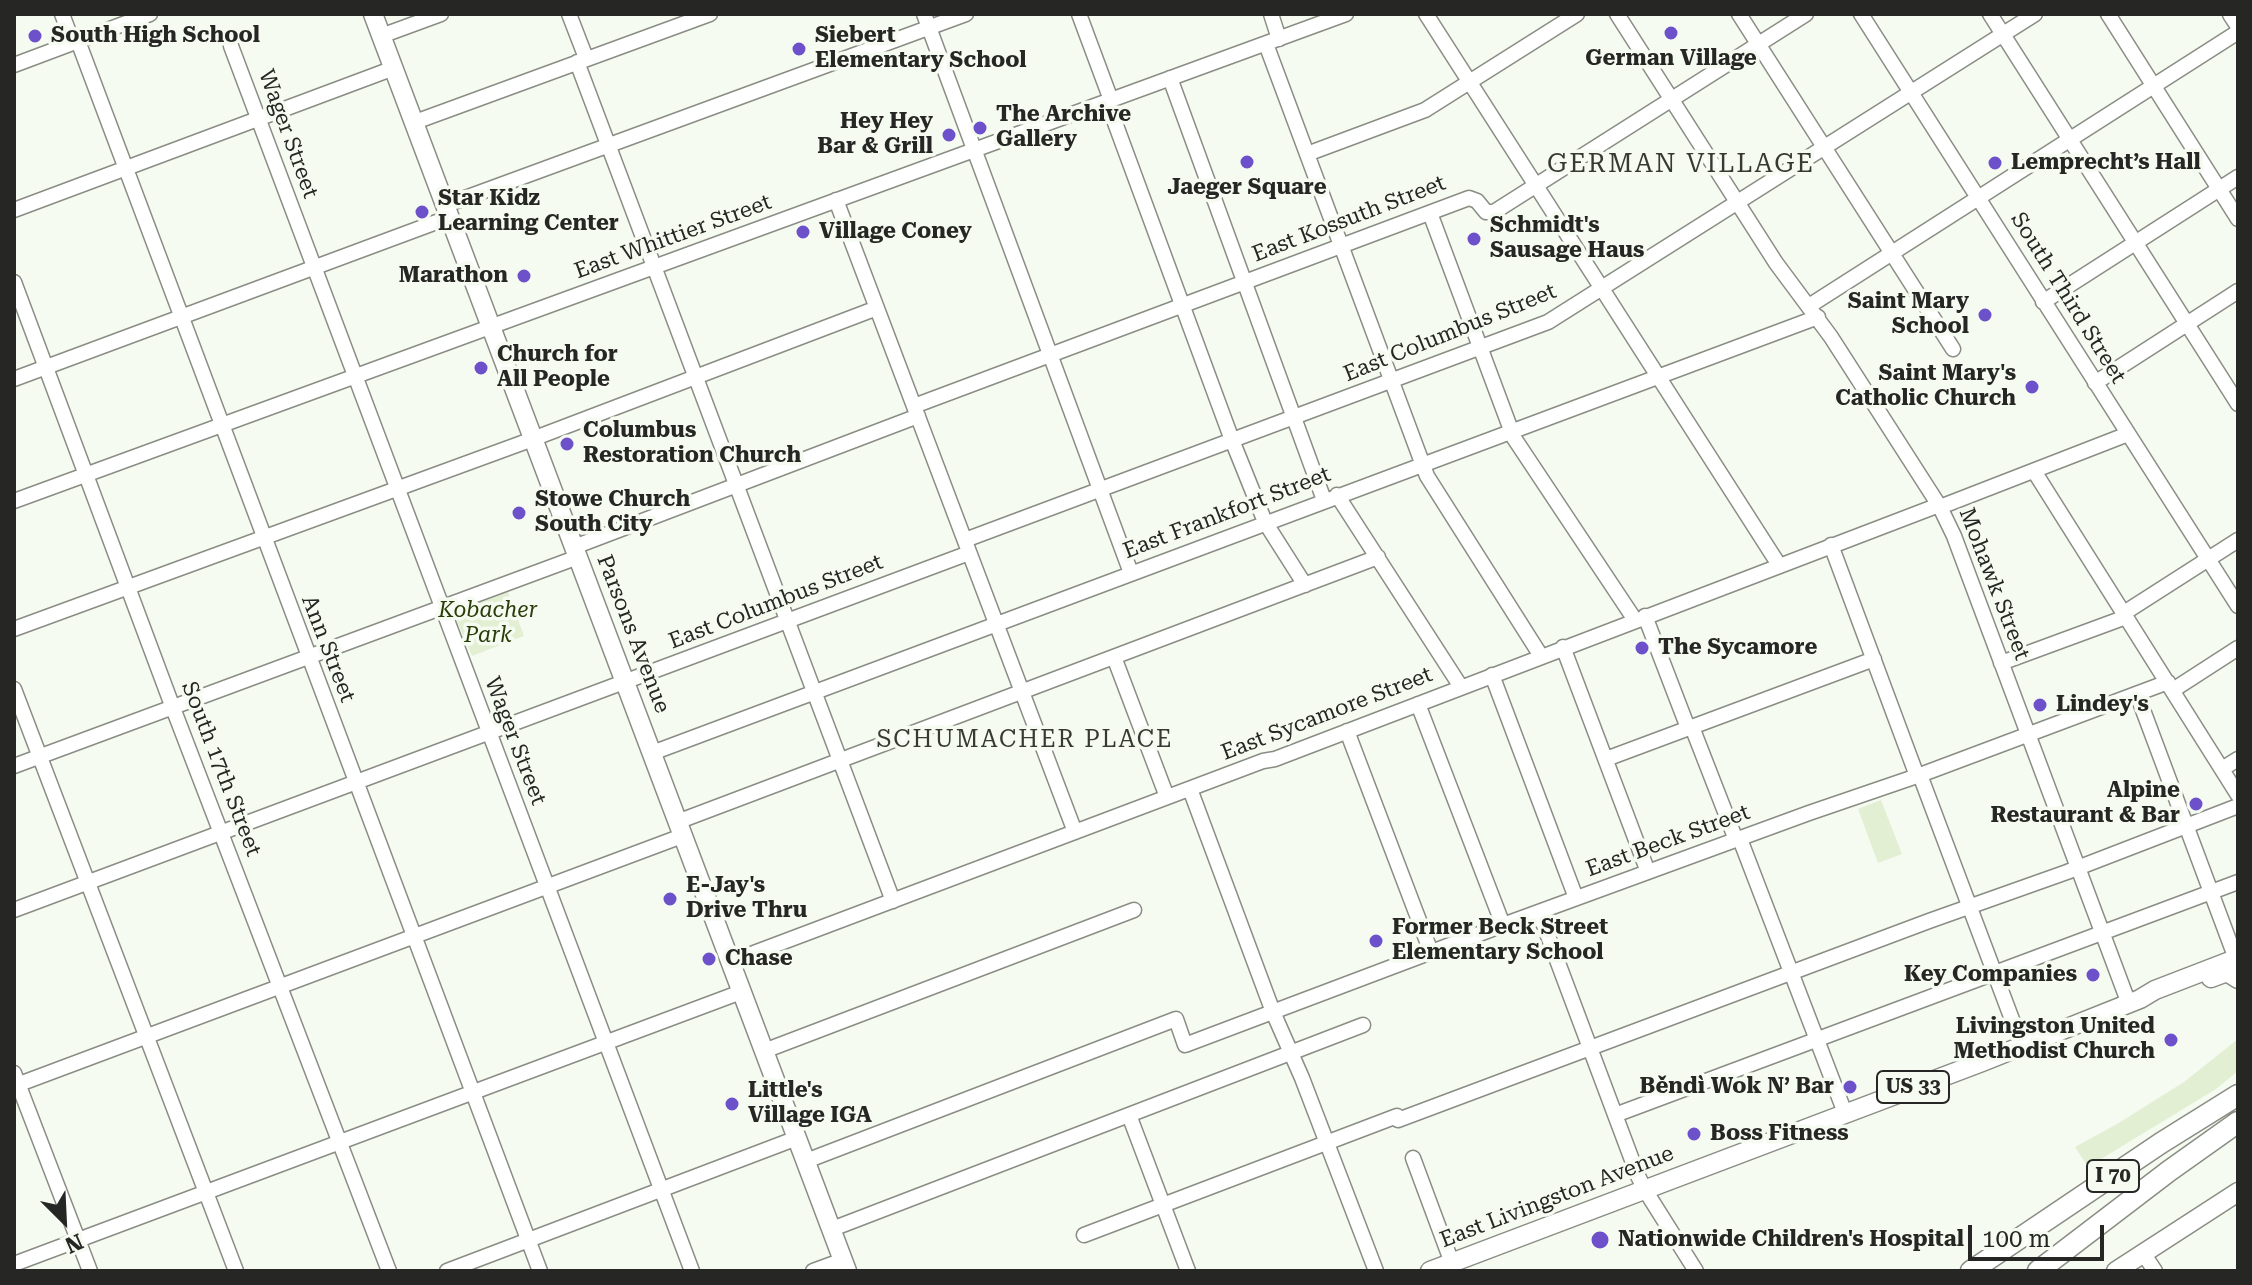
<!DOCTYPE html>
<meta charset="utf-8">
<style>
body{margin:0}
#map{position:relative;width:2252px;height:1285px;overflow:hidden;background:#f6fbf1;font-family:"Roboto Serif",serif}
canvas{display:block}
.frame{position:absolute;inset:0;border:16px solid #262724;pointer-events:none}
.north{position:absolute;left:24px;top:1181px;width:80px;height:80px;-webkit-text-stroke:6px #f6fbf1;paint-order:stroke;rotate:156deg;font-size:22px;font-weight:700;line-height:32px;text-align:center;color:#262724}
.north::after{content:'';display:block;margin:auto;width:28px;height:36px;background:#262724;clip-path:polygon(50% 0,100% 100%,50% 72%,0 100%)}
.scale{position:absolute;left:1968px;top:1225px;width:136px;height:36px;box-sizing:border-box;border:4px solid #262724;border-top:0;padding-left:10px;font-size:24px;line-height:28px;white-space:nowrap;color:#262724;-webkit-text-stroke:6px #f6fbf1;paint-order:stroke}
</style>
<div id="map">
<canvas width="2252" height="1285"></canvas>
<div class="frame"></div>
<div class="north">N</div>
<div class="scale">100 m</div>
</div>
<script>
const ctx = document.querySelector('canvas').getContext('2d');
ctx.lineJoin = 'round';
function fill(path, color) {
  ctx.fillStyle = color;
  ctx.fill(path, 'evenodd');
}
function toPath(rows) {
  const path = new Path2D();
  for (const r of rows) {
    path.moveTo(r[0], r[1]);
    for (let i = 2; i < r.length; i += 2) path.lineTo(r[i], r[i + 1]);
  }
  return path;
}
function strokePath(path, color, width, dash) {
  ctx.strokeStyle = color;
  ctx.lineWidth = width;
  ctx.lineCap = dash ? 'butt' : 'round';
  ctx.setLineDash(dash || []);
  ctx.stroke(path);
}
function label(font, color, halo, rows, align = 'center') {
  ctx.font = font + ' "Roboto Serif",serif';
  ctx.lineWidth = 7;
  ctx.setLineDash([]);
  ctx.textBaseline = 'middle';
  ctx.strokeStyle = halo;
  ctx.fillStyle = color;
  for (const [text, x, y, turn = 0] of rows) {
    ctx.save();
    ctx.translate(x, y);
    ctx.rotate((+turn || 0) * Math.PI / 180);
    ctx.textAlign = isNaN(turn) ? turn : align;
    if (halo) ctx.strokeText(text, 0, 0);
    ctx.fillText(text, 0, 0);
    ctx.restore();
  }
}
const green = toPath([
 [508,592,524,636,472,656,453,612],
 [1881,800,1902,854,1878,863,1858,809],
 [2238,1039,2238,1071,2216,1089,2088,1167,2075,1147,2117,1124,2184,1082]
]);
const minor = toPath([
 [62,14,73,43],
 [569,14,586,58],
 [924,14,1131,573],
 [1079,14,1111,100],
 [1271,14,1279,39],
 [1426,14,1779,565],
 [1617,14,1776,263,1831,337,1940,507,1954,536,2129,1004],
 [1739,14,1953,349],
 [1861,14,2238,606],
 [1990,14,2238,404],
 [2108,14,2238,219],
 [381,36,441,14],
 [78,41,540,1271],
 [1266,44,1427,476,1541,656],
 [231,46,692,1271],
 [577,62,893,901],
 [14,65,150,14],
 [1170,78,1324,500],
 [1107,101,1232,440,1265,522,1305,585],
 [415,122,710,14],
 [1307,154,1425,110,1577,14],
 [836,200,1075,832],
 [446,205,966,14],
 [14,210,394,68],
 [1430,213,1514,438,1635,620],
 [14,282,173,708,389,1271],
 [2043,302,2238,177],
 [1809,306,2238,32],
 [14,379,450,217],
 [2095,383,2238,291],
 [914,406,1469,198,1477,201,1486,212,1494,212,1806,14],
 [2034,471,2238,795],
 [1337,495,1461,687],
 [14,501,1346,14],
 [1940,507,2128,434],
 [965,540,1548,322,2035,14],
 [1831,545,1917,776],
 [574,547,918,416],
 [2124,613,2238,540],
 [1645,616,1688,728],
 [14,629,522,443,877,308],
 [1563,647,1648,872],
 [1114,657,1167,797],
 [2001,663,2126,617],
 [1492,675,1576,898],
 [14,689,236,1271],
 [2173,690,2238,648],
 [2137,694,2236,959],
 [1418,704,1503,925],
 [1692,727,1736,840],
 [1347,731,1431,952],
 [652,753,1818,317],
 [1606,759,1874,659],
 [14,766,578,557],
 [2222,769,2238,759],
 [1920,775,2022,1046],
 [1190,789,1273,1012,1302,1078,1376,1271],
 [677,822,1378,557],
 [1740,839,1845,1113],
 [14,910,969,553],
 [1539,912,1638,1176,1645,1190,1696,1271],
 [730,962,1263,761,1275,759,1939,505],
 [764,1051,1134,910],
 [14,1073,90,1271],
 [14,1086,682,836],
 [1129,1115,1188,1271],
 [1615,1115,2238,882],
 [1398,1120,1929,921,2067,872,2238,806],
 [1413,1158,1452,1263],
 [806,1161,1176,1019,1185,1045,1503,925,1809,813,1920,775,2168,682],
 [832,1229,1363,1025],
 [1084,1235,1397,1116],
 [2143,1253,2155,1271],
 [14,1264,741,992],
 [447,1271,797,1138],
 [813,1271,843,1260]
]);
const major = toPath([
 [373,14,847,1271],
 [2232,14,2238,23],
 [2211,978,2227,972,2238,979],
 [1430,1271,1982,1062,2140,999,2155,990,2238,958],
 [2116,1271,2238,1192]
]);
const highway = toPath([
 [1971,1271,2161,1143,2238,1095],
 [2038,1271,2169,1171,2238,1122]
]);
const markers = [
 [1671,33,8,"#6c51ca"],
 [35,36,8,"#6c51ca"],
 [799,49,8,"#6c51ca"],
 [980,128,8,"#6c51ca"],
 [949,135,8,"#6c51ca"],
 [1247,162,8,"#6c51ca"],
 [1995,163,8,"#6c51ca"],
 [422,212,8,"#6c51ca"],
 [803,232,8,"#6c51ca"],
 [1474,239,8,"#6c51ca"],
 [524,276,8,"#6c51ca"],
 [1985,315,8,"#6c51ca"],
 [481,368,8,"#6c51ca"],
 [2032,387,8,"#6c51ca"],
 [567,444,8,"#6c51ca"],
 [519,513,8,"#6c51ca"],
 [1642,648,8,"#6c51ca"],
 [2040,705,8,"#6c51ca"],
 [2196,804,8,"#6c51ca"],
 [670,899,8,"#6c51ca"],
 [1376,941,8,"#6c51ca"],
 [709,959,8,"#6c51ca"],
 [2093,975,8,"#6c51ca"],
 [2171,1040,8,"#6c51ca"],
 [1850,1087,8,"#6c51ca"],
 [732,1104,8,"#6c51ca"],
 [1694,1134,8,"#6c51ca"],
 [1600,1240,10,"#6c51ca"]
];
const shields = [
 [1913,1087,72],
 [2113,1176,52]
];
const shieldNames = [
 ["US 33",1913,1087],
 ["I 70",2113,1176]
];
const poiNames = [
 ["South High School",51,36],
 ["Siebert",815,36],
 ["Elementary School",815,61],
 ["German Village",1671,59,"center"],
 ["The Archive",996,115],
 ["Gallery",996,140],
 ["Hey Hey",933,122,"right"],
 ["Bar & Grill",933,147,"right"],
 ["Lemprecht’s Hall",2011,163],
 ["Jaeger Square",1247,188,"center"],
 ["Star Kidz",438,199],
 ["Learning Center",438,224],
 ["Schmidt's",1490,226],
 ["Sausage Haus",1490,251],
 ["Village Coney",819,232],
 ["Marathon",508,276,"right"],
 ["Saint Mary",1969,302,"right"],
 ["School",1969,327,"right"],
 ["Church for",497,355],
 ["All People",497,380],
 ["Saint Mary's",2016,374,"right"],
 ["Catholic Church",2016,399,"right"],
 ["Columbus",583,431],
 ["Restoration Church",583,456],
 ["Stowe Church",535,500],
 ["South City",535,525],
 ["The Sycamore",1658,648],
 ["Lindey's",2056,705],
 ["Alpine",2180,791,"right"],
 ["Restaurant & Bar",2180,816,"right"],
 ["E-Jay's",686,886],
 ["Drive Thru",686,911],
 ["Former Beck Street",1392,928],
 ["Elementary School",1392,953],
 ["Chase",725,959],
 ["Key Companies",2077,975,"right"],
 ["Livingston United",2155,1027,"right"],
 ["Methodist Church",2155,1052,"right"],
 ["Běndì Wok N’ Bar",1834,1087,"right"],
 ["Little's",748,1091],
 ["Village IGA",748,1116],
 ["Boss Fitness",1710,1134],
 ["Nationwide Children's Hospital",1618,1240]
];
const streetNames = [
 ["Wager Street",288,134,70],
 ["East Kossuth Street",1349,219,-21],
 ["East Whittier Street",673,237,-20],
 ["South Third Street",2068,298,58],
 ["East Columbus Street",1450,333,-22],
 ["East Frankfort Street",1227,513,-21],
 ["Mohawk Street",1994,584,69],
 ["East Columbus Street",776,602,-21],
 ["Parsons Avenue",633,634,69],
 ["Ann Street",328,649,69],
 ["East Sycamore Street",1327,714,-21],
 ["Wager Street",515,741,69],
 ["South 17th Street",221,769,69],
 ["East Beck Street",1668,841,-20],
 ["East Livingston Avenue",1557,1197,-21]
];
const parkNames = [
 ["Kobacher",488,611],
 ["Park",488,636]
];
const neighbourhoodNames = [
 ["SCHUMACHER PLACE",1025,740]
];
const quarterNames = [
 ["GERMAN VILLAGE",1681,164]
];
fill(green, '#e2efd3');
strokePath(minor, '#898d84', 17);
strokePath(major, '#898d84', 21);
strokePath(highway, '#898d84', 23);
strokePath(minor, '#fff', 14);
strokePath(major, '#fff', 18);
strokePath(highway, '#fff', 20);
for (const [x, y, r, color] of markers) {
  const dot = new Path2D();
  dot.arc(x, y, r, 0, 2 * Math.PI);
  ctx.fillStyle = color;
  ctx.fill(dot);
  strokePath(dot, '#f6fbf1', 3);
}
for (const [x, y, w] of shields) {
  const box = new Path2D();
  box.roundRect(x - w / 2, y - 16, w, 32, 6);
  ctx.fillStyle = '#f6fbf1';
  ctx.fill(box);
  strokePath(box, '#262724', 2);
}
label('bold 20px', '#262724', null, shieldNames);
label('bold 22px', '#262724', '#f6fbf1', poiNames, 'left');
label('22px', '#262724', '#f6fbf1', streetNames);
label('italic 22px', '#2a3d09', '#f6fbf1', parkNames);
ctx.letterSpacing = '2px';
label('24px', '#373a33', '#f6fbf1', neighbourhoodNames);
ctx.letterSpacing = '0px';
ctx.letterSpacing = '2px';
label('26px', '#373a33', '#f6fbf1', quarterNames);
ctx.letterSpacing = '0px';
</script>
